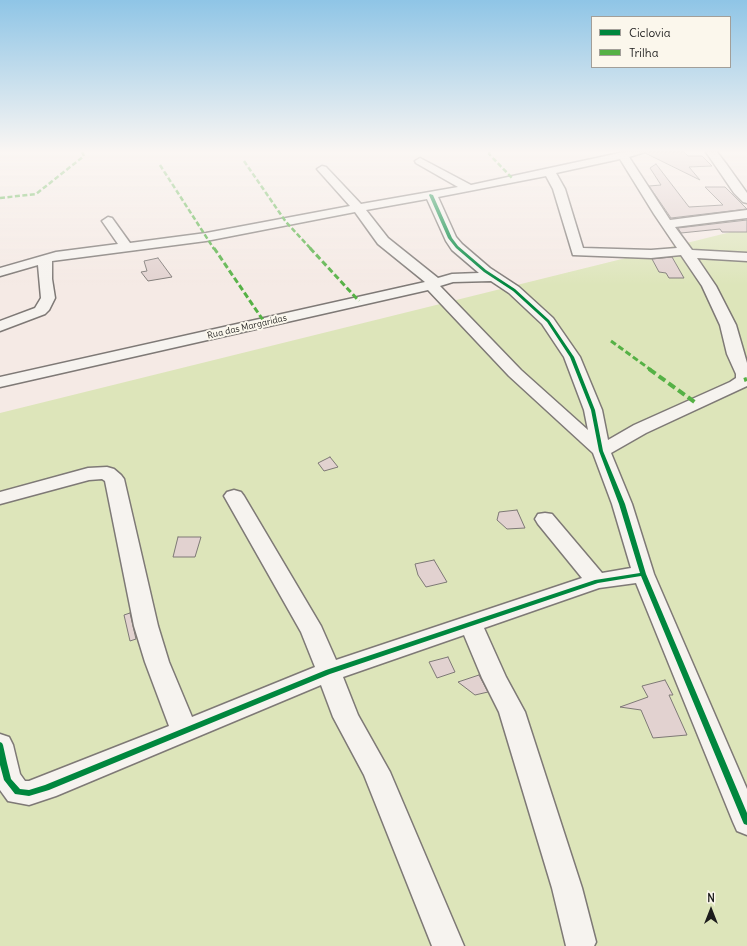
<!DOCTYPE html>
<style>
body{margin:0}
#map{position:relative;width:747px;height:946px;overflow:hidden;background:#f5eae5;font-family:Delius,sans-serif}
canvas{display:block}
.legend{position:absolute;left:591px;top:16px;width:140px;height:52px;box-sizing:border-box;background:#fbf7ec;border:1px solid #a29f99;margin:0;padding:5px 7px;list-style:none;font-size:12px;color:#1c1c1c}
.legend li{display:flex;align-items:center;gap:8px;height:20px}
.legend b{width:20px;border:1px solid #a29f99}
.north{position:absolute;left:691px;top:890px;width:40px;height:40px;-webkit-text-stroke:3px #fbf7ec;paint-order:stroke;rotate:0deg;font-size:11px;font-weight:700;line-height:16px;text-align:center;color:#1c1c1c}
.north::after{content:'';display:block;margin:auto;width:14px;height:18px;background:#1c1c1c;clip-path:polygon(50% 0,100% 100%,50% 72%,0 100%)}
</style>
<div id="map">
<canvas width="747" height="946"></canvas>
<ul class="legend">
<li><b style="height:5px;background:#00873e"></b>Ciclovia</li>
<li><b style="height:5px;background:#55b145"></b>Trilha</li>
</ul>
<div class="north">N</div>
</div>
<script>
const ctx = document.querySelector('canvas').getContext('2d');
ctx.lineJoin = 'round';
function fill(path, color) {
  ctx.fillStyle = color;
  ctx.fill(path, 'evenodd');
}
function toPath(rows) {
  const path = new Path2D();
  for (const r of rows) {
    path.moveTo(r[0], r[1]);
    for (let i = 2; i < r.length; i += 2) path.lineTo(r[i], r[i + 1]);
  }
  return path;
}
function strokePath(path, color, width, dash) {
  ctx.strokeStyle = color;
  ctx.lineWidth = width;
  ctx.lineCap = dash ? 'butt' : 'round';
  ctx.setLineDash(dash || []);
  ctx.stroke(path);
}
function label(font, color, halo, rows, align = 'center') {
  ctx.font = font + ' Delius,sans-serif';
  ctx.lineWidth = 4;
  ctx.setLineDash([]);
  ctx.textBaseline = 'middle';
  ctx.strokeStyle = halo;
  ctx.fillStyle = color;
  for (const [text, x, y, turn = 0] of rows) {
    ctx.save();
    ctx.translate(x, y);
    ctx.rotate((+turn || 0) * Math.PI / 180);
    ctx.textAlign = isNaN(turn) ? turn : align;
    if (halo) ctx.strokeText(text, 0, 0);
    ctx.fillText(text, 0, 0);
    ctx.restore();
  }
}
const green = toPath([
 [747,228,747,946,0,946,0,413]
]);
const building = toPath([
 [646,152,684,152,688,156,702,156,712,166,689,167,700,180,645,153,646,152],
 [656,164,689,207,723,205,705,187,725,187,747,209,671,218,649,186,661,185,650,168,656,164],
 [747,220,747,232,722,232,720,229,681,233,678,228,747,220],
 [672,257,684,278,669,278,666,273,659,272,652,259,672,257],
 [158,258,172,277,148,281,141,272,147,271,144,261,158,258],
 [330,457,338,467,324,471,318,463,330,457],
 [517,510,525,528,507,529,497,520,499,512,517,510],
 [178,537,201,537,195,557,173,557,178,537],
 [434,560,447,582,426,587,418,575,415,564,434,560],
 [130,613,136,639,130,641,124,615,130,613],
 [448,657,455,672,437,678,429,662,448,657],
 [479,675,488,692,475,695,458,682,479,675],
 [665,680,673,695,669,695,687,735,653,738,641,710,620,707,648,697,642,686,665,680]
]);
const minor = toPath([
 [624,152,645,152,629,157,670,220,747,210,747,218,675,227,692,250,747,253,747,261,697,258,716,286,736,325,747,363,747,386,646,433,611,453,632,504,654,574,747,789,747,835,737,831,733,822,636,583,599,588,484,628,506,677,525,712,582,888,596,942,594,946,566,946,552,888,499,712,482,678,464,635,343,677,358,715,390,772,464,946,432,946,364,775,333,717,321,685,56,796,29,805,8,801,0,790,0,734,9,737,13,745,20,774,25,781,29,781,169,726,145,662,134,626,105,481,102,479,89,480,0,504,0,492,88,468,107,467,114,469,121,475,124,479,158,626,169,662,192,717,315,667,301,632,224,496,227,492,234,490,241,492,244,496,321,626,336,660,582,578,538,524,535,519,538,514,545,513,552,514,602,573,631,568,612,504,593,453,509,376,428,290,0,387,0,377,425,282,378,244,355,212,206,241,52,261,52,279,55,298,49,310,45,314,0,331,0,321,35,308,41,298,38,265,0,276,0,268,56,252,118,244,102,221,108,217,112,218,130,243,206,233,350,206,317,169,322,166,326,167,361,204,458,187,416,163,415,161,420,158,471,185,624,152],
 [620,159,654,214,677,248,651,250,583,248,565,189,556,173,620,159],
 [546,176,553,189,573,255,651,258,681,255,702,286,720,325,727,354,736,374,736,378,730,382,634,425,608,440,602,410,580,357,553,318,519,287,490,268,462,244,456,237,438,197,546,176],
 [427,199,446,241,452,250,479,273,452,274,438,278,388,238,366,210,427,199],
 [491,281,509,293,542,324,564,357,584,410,588,430,521,370,440,286,453,282,491,281],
 [706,152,717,152,727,165,747,193,747,203,743,202,734,193,706,152]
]);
const quietFar2 = toPath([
 [490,152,489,154,513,179],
 [244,161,286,222,311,249],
 [160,165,214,249],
 [0,198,36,194,84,156,82,152]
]);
const quietFar1 = toPath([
 [214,248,265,323],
 [310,248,359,301],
 [611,341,651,370]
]);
const quiet = toPath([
 [649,369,696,403],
 [744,380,747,379]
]);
const cycleway = toPath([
 [430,194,433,195,452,238,458,246,486,270,515,289,549,320,574,357,595,410,603,451,625,504,646,574,747,813,747,825,744,824,743,822,641,576,598,583,330,674,49,790,29,796,15,794,4,780,0,765,0,742,2,743,3,745,7,763,11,779,20,789,29,790,45,785,326,670,595,580,640,573,619,504,599,451,591,410,570,357,547,322,513,291,484,272,456,248,448,238,429,195,430,194]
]);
const farStreetnames = [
 ["Rua das Margaridas",247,327,-13]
];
fill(green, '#dde5ba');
fill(building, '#e2d2d0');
strokePath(building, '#7e7976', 1);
strokePath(minor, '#7e7976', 3);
fill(minor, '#f6f3ef');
strokePath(quietFar2, '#55b145', 2.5, [5, 2.5]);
strokePath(quietFar1, '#55b145', 3, [6, 3]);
strokePath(quiet, '#55b145', 4, [8, 4]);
fill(cycleway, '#00873e');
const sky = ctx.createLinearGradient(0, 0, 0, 285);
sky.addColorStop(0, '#8fc5e6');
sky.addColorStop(0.53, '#faf6f3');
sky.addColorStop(1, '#faf6f300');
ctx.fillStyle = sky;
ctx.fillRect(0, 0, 747, 285);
label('9px', '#1c1c1c', '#fbf7ec', farStreetnames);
</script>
